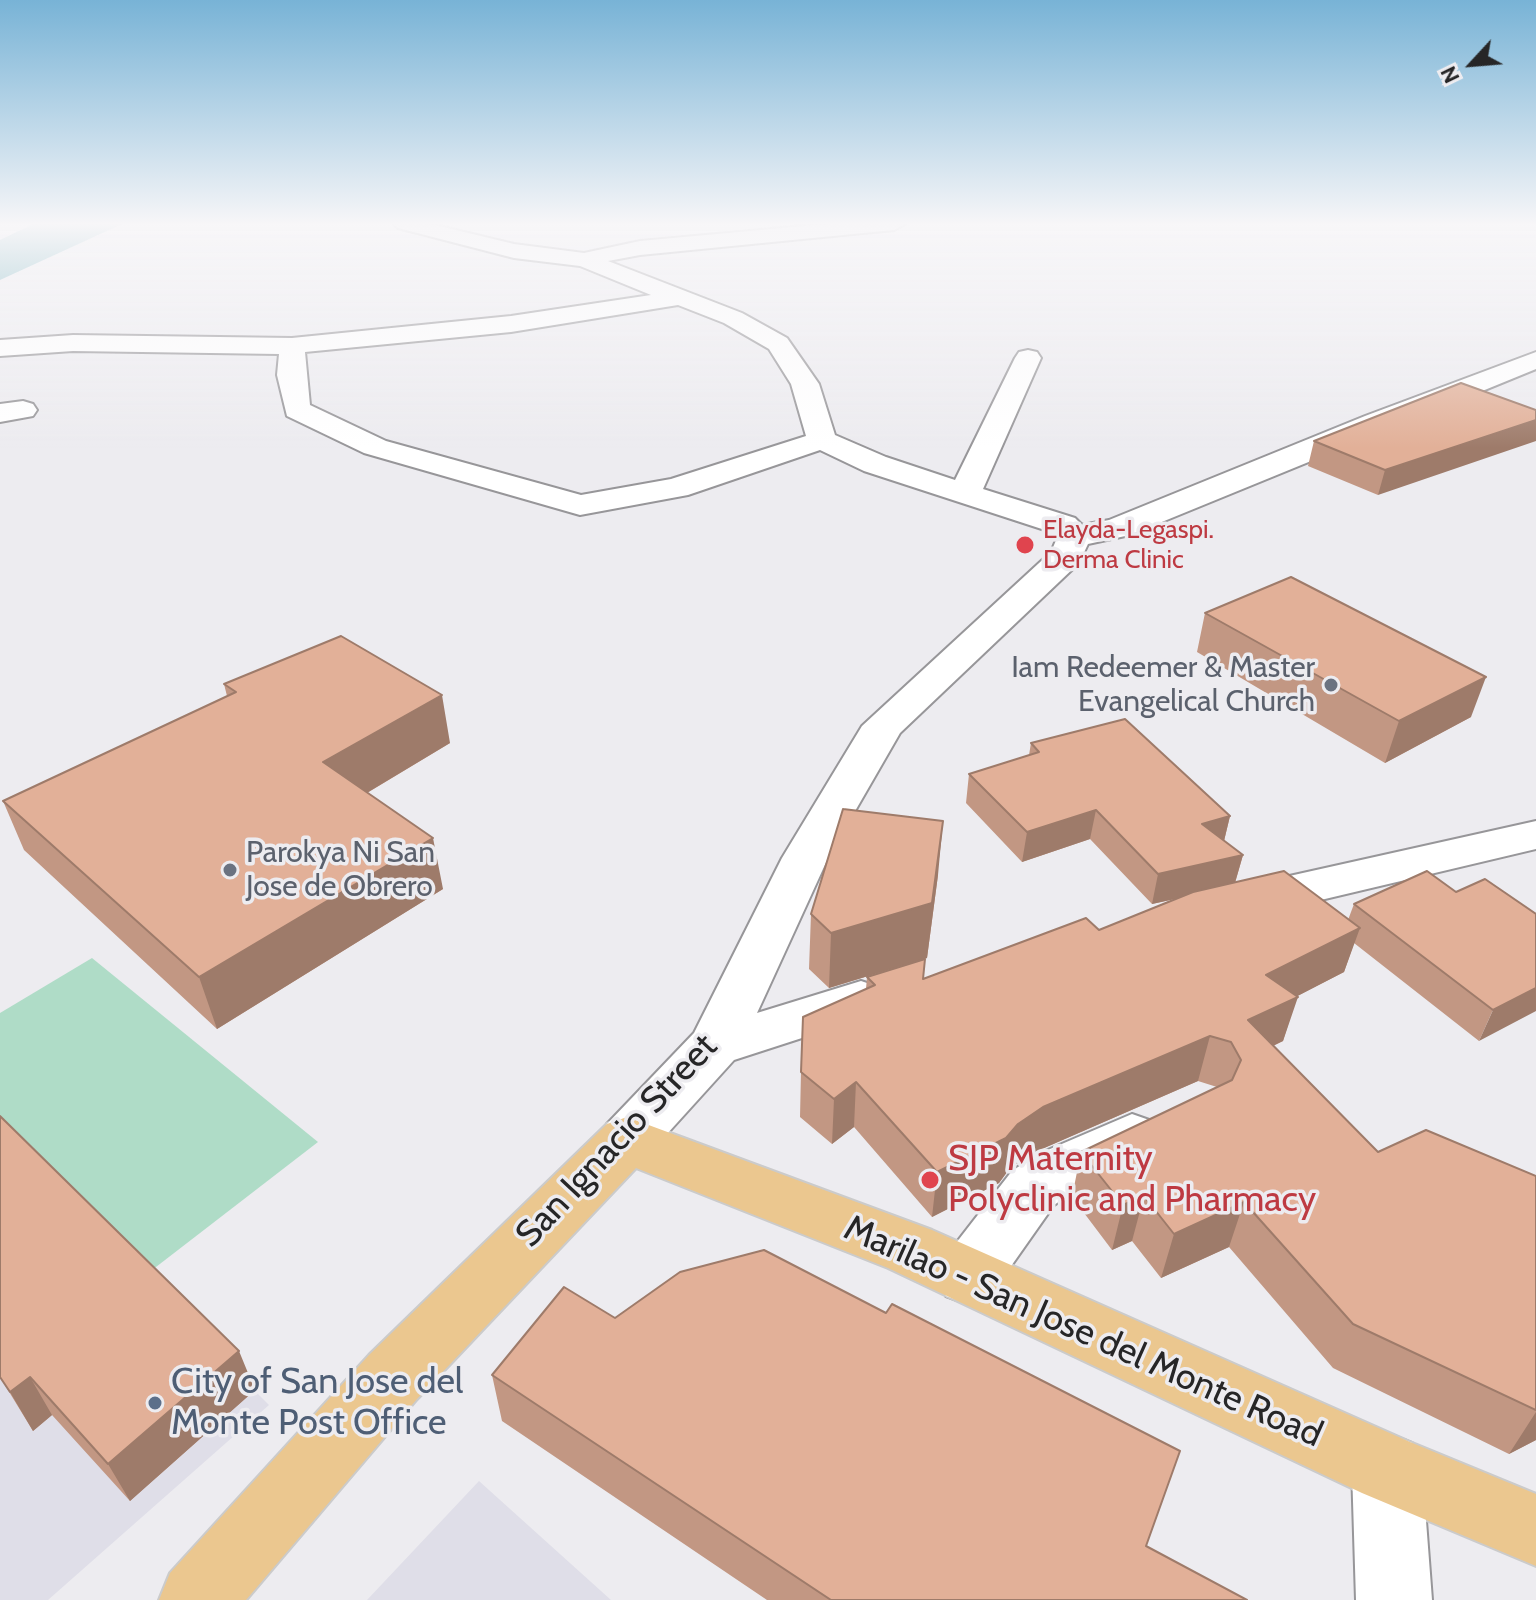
<!DOCTYPE html>
<style>
body{margin:0}
#map{position:relative;width:1536px;height:1600px;overflow:hidden;background:#edecf0;font-family:Cabin,sans-serif}
canvas{display:block}
.north{position:absolute;left:1432px;top:24px;width:80px;height:80px;-webkit-text-stroke:6px #edecf0;paint-order:stroke;rotate:244deg;font-size:22px;font-weight:700;line-height:32px;text-align:center;color:#262627}
.north::after{content:'';display:block;margin:auto;width:28px;height:36px;background:#262627;clip-path:polygon(50% 0,100% 100%,50% 72%,0 100%)}
</style>
<div id="map">
<canvas width="1536" height="1600"></canvas>
<div class="north">N</div>
</div>
<script>
const ctx = document.querySelector('canvas').getContext('2d');
ctx.lineJoin = 'round';
function fill(path, color) {
  ctx.fillStyle = color;
  ctx.fill(path, 'evenodd');
}
function toPath(rows) {
  const path = new Path2D();
  for (const r of rows) {
    path.moveTo(r[0], r[1]);
    for (let i = 2; i < r.length; i += 2) path.lineTo(r[i], r[i + 1]);
  }
  return path;
}
function strokePath(path, color, width, dash) {
  ctx.strokeStyle = color;
  ctx.lineWidth = width;
  ctx.lineCap = dash ? 'butt' : 'round';
  ctx.setLineDash(dash || []);
  ctx.stroke(path);
}
function label(font, color, halo, rows, align = 'center') {
  ctx.font = font + ' Cabin,sans-serif';
  ctx.lineWidth = 7;
  ctx.setLineDash([]);
  ctx.textBaseline = 'middle';
  ctx.strokeStyle = halo;
  ctx.fillStyle = color;
  for (const [text, x, y, turn = 0] of rows) {
    ctx.save();
    ctx.translate(x, y);
    ctx.rotate((+turn || 0) * Math.PI / 180);
    ctx.textAlign = isNaN(turn) ? turn : align;
    if (halo) ctx.strokeText(text, 0, 0);
    ctx.fillText(text, 0, 0);
    ctx.restore();
  }
}
const built = toPath([
 [0,1136,269,1405,48,1600,0,1600],
 [479,1481,611,1600,367,1600]
]);
const green = toPath([
 [92,958,318,1142,143,1277,0,1136,0,1013]
]);
const water = toPath([
 [33,224,122,224,0,280,0,240]
]);
const minor = toPath([
 [394,224,431,224,514,244,584,253,640,241,826,224,905,224,894,230,640,255,608,261,742,313,787,338,819,384,835,435,886,457,955,480,1015,358,1019,352,1028,350,1037,352,1041,358,983,489,1075,518,1082,525,1109,520,1365,416,1536,352,1536,369,1130,535,1088,544,1079,563,900,733,828,858,757,1013,861,981,879,987,887,1000,879,1013,734,1060,647,1156,627,1163,607,1156,598,1140,607,1124,694,1033,782,858,862,726,1051,552,1057,538,1051,532,864,471,820,450,688,495,580,515,364,453,287,416,277,375,279,354,73,351,0,356,0,340,73,335,292,338,511,316,651,295,580,266,514,258,398,228,394,224],
 [678,305,724,323,769,349,791,384,806,436,671,479,581,495,386,441,310,405,305,352,511,332,678,305],
 [23,401,33,404,37,410,33,416,0,422,0,404,23,401],
 [1536,821,1536,849,1249,917,1232,912,1225,901,1232,890,1249,885,1536,821],
 [1132,1114,1152,1121,1161,1137,1152,1153,1078,1189,1054,1205,990,1296,968,1304,946,1296,937,1276,946,1256,1012,1171,1036,1155,1132,1114],
 [1387,1433,1412,1443,1422,1468,1432,1600,1356,1600,1352,1468,1362,1443,1387,1433]
]);
const major = toPath([
 [627,1117,932,1230,1410,1442,1536,1494,1536,1566,1362,1493,888,1268,636,1168,417,1399,246,1600,159,1600,170,1573,369,1355,607,1124,627,1117]
]);
const wall = toPath([
 [1461,383,1378,495,1308,466,1314,441],
 [1205,613,1471,717,1385,763,1197,652],
 [224,684,450,743,367,793,443,889,217,1029,24,850,3,801,227,696],
 [1031,743,1230,816,1224,841,1243,855,1235,883,1348,920,1354,904,1456,892,1536,914,1479,1041,1354,943,1344,972,1297,996,1283,1041,1273,1046,1378,1152,1536,1176,1536,1440,1509,1454,1333,1368,1229,1247,1161,1278,1132,1241,1112,1250,1072,1197,1081,1152,1217,1087,1198,1081,1035,1152,1010,1168,999,1183,932,1217,854,1127,832,1144,800,1117,801,1072,866,989,867,977,925,959,923,979,1099,930,1179,898,1152,904,1090,839,1022,862,966,803,969,774,1029,755],
 [938,875,927,958,829,988,809,969,811,914],
 [886,1313,1146,1546,1247,1600,767,1600,502,1421,492,1375,615,1318],
 [0,1377,255,1390,130,1501,52,1415,33,1431]
]);
const shadedWall = toPath([
 [1536,420,1536,441,1378,495,1385,470],
 [1486,677,1471,717,1385,763,1399,721],
 [442,695,450,743,335,812,323,762],
 [1096,810,1090,839,1022,862,1027,832],
 [1230,816,1223,845,1202,824],
 [943,821,938,875,927,958,829,988,831,933],
 [433,838,443,889,217,1029,199,977],
 [1243,855,1234,886,1152,904,1158,874],
 [1360,928,1344,972,1288,1001,1298,997,1283,1041,1241,1061,1248,1020,1266,975],
 [1536,988,1536,1011,1479,1041,1493,1010],
 [1210,1036,1198,1081,1035,1152,1010,1168,999,1183,932,1217,937,1172,1043,1107],
 [856,1082,854,1127,832,1144,834,1099],
 [1144,1196,1132,1241,1112,1250,1123,1205],
 [1244,1202,1229,1247,1161,1278,1174,1234],
 [239,1351,255,1390,130,1501,108,1464],
 [30,1377,52,1415,33,1431,10,1392],
 [1536,1412,1536,1440,1509,1454]
]);
const building = toPath([
 [1461,383,1536,410,1536,420,1385,470,1314,441,1461,383],
 [1291,577,1486,677,1399,721,1205,613,1291,577],
 [341,636,442,695,323,762,433,838,199,977,3,801,236,692,224,684,341,636],
 [1125,719,1230,816,1202,824,1243,855,1158,874,1096,810,1027,832,969,774,1039,752,1031,743,1125,719],
 [843,809,943,821,932,903,831,933,811,914,843,809],
 [1284,871,1360,928,1266,975,1298,997,1248,1020,1378,1152,1426,1130,1536,1176,1536,1410,1353,1324,1244,1202,1174,1234,1144,1196,1123,1205,1081,1152,1232,1080,1241,1060,1231,1042,1210,1036,1043,1107,1018,1124,1006,1138,937,1172,856,1082,834,1099,801,1072,803,1017,875,985,867,977,925,959,923,979,1086,918,1099,930,1193,892,1284,871],
 [1427,871,1456,892,1485,879,1536,914,1536,988,1493,1010,1354,904,1427,871],
 [0,1116,239,1351,108,1464,30,1377,10,1392,0,1377,0,1116],
 [764,1250,886,1313,892,1304,1180,1451,1146,1546,1247,1600,831,1600,492,1375,564,1287,615,1318,680,1272,764,1250]
]);
const markers = [
 [1025,545,10,"#e0444e"],
 [1331,685,8,"#6b7280"],
 [230,870,8,"#6b7280"],
 [930,1180,10,"#e0444e"],
 [155,1403,8,"#5c6f8a"]
];
const farHealthnames = [
 ["Elayda-Legaspi.",1043,530],
 ["Derma Clinic",1043,560]
];
const worshipNames = [
 ["Iam Redeemer & Master",1315,668],
 ["Evangelical Church",1315,702],
 ["Parokya Ni San",246,853,"left"],
 ["Jose de Obrero",246,887,"left"]
];
const nearStreetnames = [
 ["San Ignacio Street",617,1141,-47],
 ["Marilao - San Jose del Monte Road",1083,1332,24]
];
const nearHealthnames = [
 ["SJP Maternity",948,1159],
 ["Polyclinic and Pharmacy",948,1200]
];
const nearServicenames = [
 ["City of San Jose del",171,1382],
 ["Monte Post Office",171,1423]
];
fill(built, '#dfdee8');
fill(green, '#afdcc7');
fill(water, '#71b1bc');
strokePath(minor, '#979699', 4);
strokePath(major, '#cbcbcb', 4);
fill(minor, '#fff');
fill(major, '#ebc78f');
fill(wall, '#c29783');
fill(shadedWall, '#9e7b6a');
fill(building, '#e2b098');
strokePath(building, '#9e7b6a', 2);
const sky = ctx.createLinearGradient(0, 0, 0, 448);
sky.addColorStop(0, '#78b3d6');
sky.addColorStop(0.5, '#f7f6f8');
sky.addColorStop(1, '#f7f6f800');
ctx.fillStyle = sky;
ctx.fillRect(0, 0, 1536, 448);
for (const [x, y, r, color] of markers) {
  const dot = new Path2D();
  dot.arc(x, y, r, 0, 2 * Math.PI);
  ctx.fillStyle = color;
  ctx.fill(dot);
  strokePath(dot, '#edecf0', 3);
}
label('26px', '#be3a42', '#edecf0', farHealthnames, 'left');
label('30px', '#5b616d', '#edecf0', worshipNames, 'right');
label('36px', '#262627', '#edecf0', nearStreetnames);
label('36px', '#be3a42', '#edecf0', nearHealthnames, 'left');
label('36px', '#4e5e75', '#edecf0', nearServicenames, 'left');
</script>
